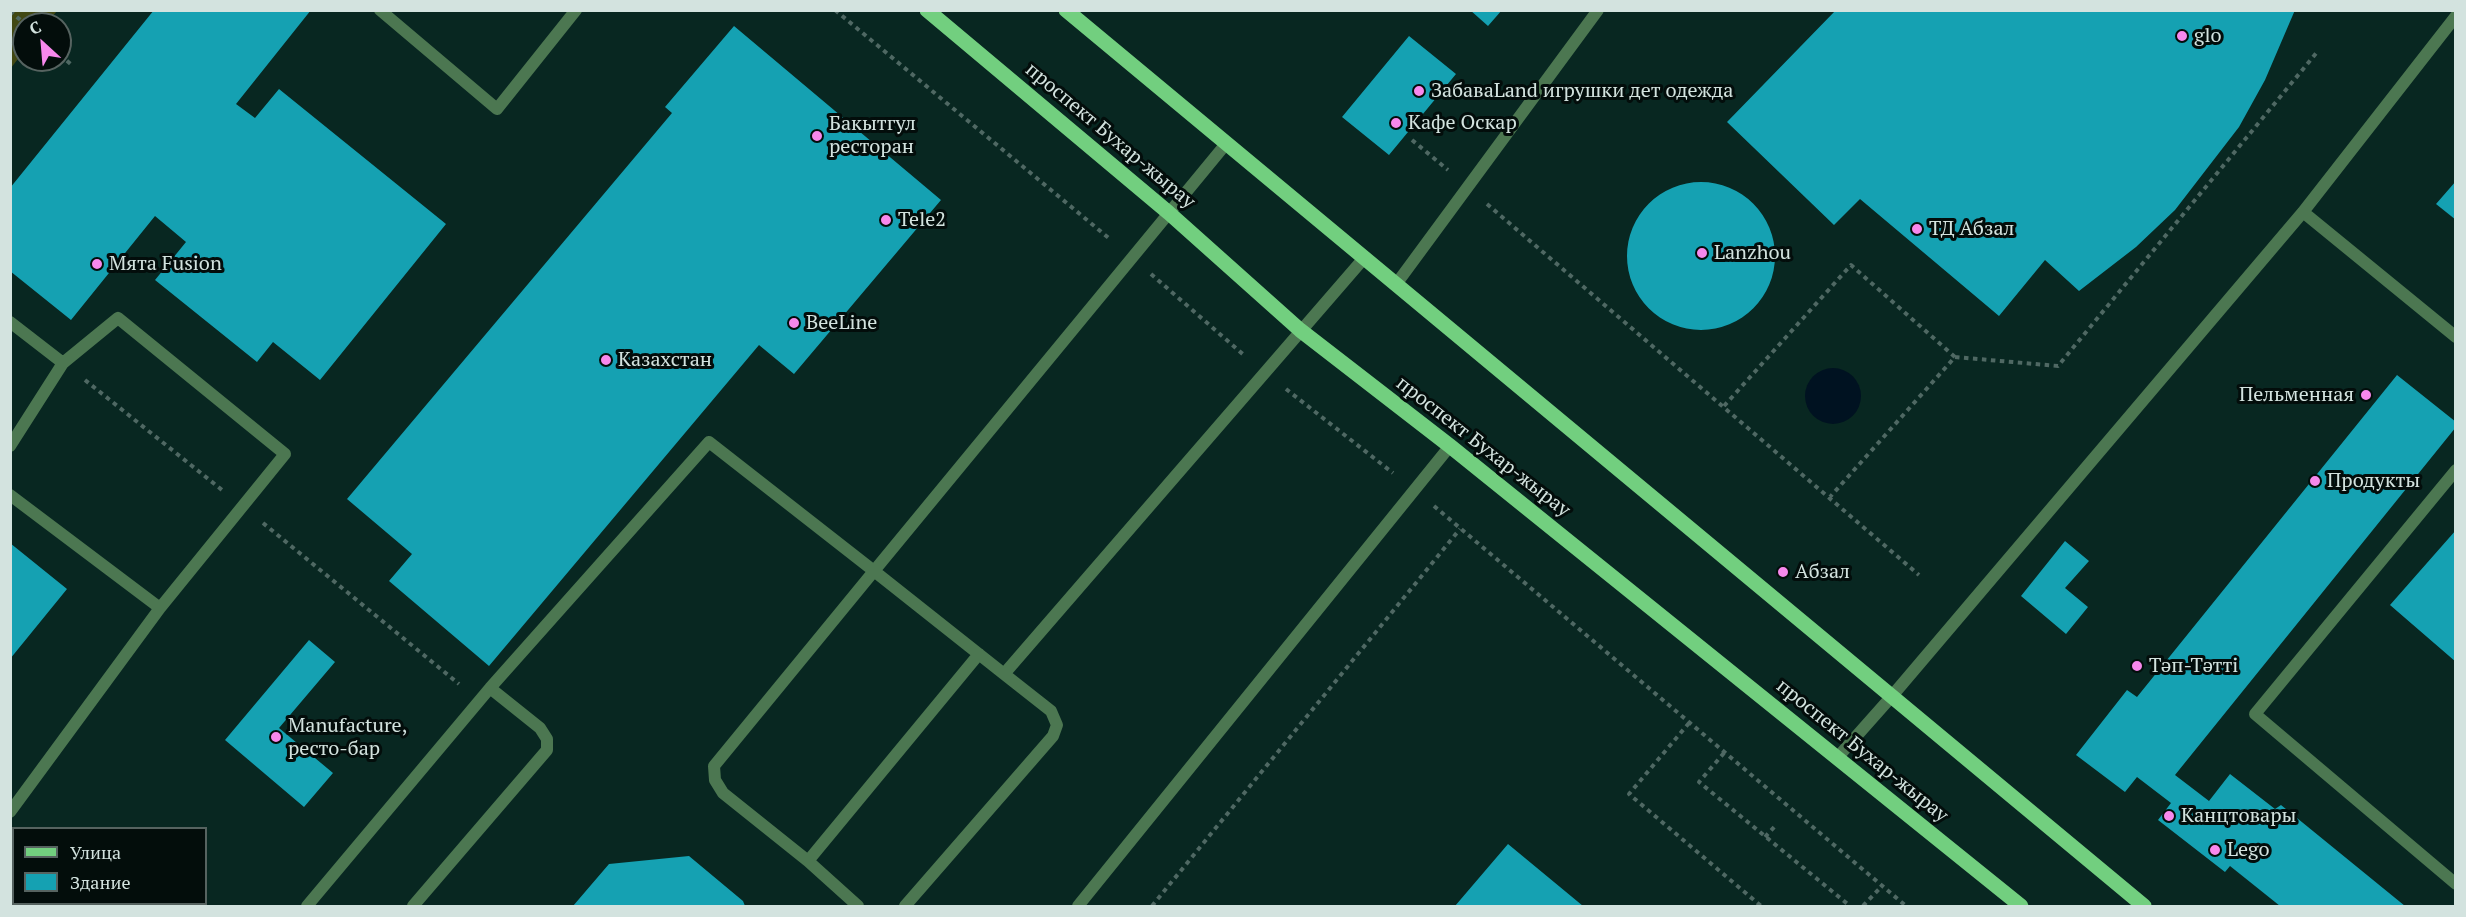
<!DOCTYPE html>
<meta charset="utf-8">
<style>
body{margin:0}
#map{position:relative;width:2466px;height:917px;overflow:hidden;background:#082721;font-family:"PT Serif",serif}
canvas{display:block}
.frame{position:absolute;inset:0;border:12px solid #d3e3df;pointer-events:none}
.legend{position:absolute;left:12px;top:827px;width:195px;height:78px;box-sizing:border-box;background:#030d0b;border:2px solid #566360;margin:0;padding:8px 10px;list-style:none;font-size:18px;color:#d3e3df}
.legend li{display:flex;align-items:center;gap:12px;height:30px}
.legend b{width:30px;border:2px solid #566360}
.north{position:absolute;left:12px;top:12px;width:60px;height:60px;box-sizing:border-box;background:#030d0b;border:2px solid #566360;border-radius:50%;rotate:334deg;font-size:16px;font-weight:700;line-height:24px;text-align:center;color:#d3e3df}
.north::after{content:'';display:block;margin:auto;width:21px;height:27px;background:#f788ec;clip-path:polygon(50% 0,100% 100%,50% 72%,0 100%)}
</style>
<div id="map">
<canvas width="2466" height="917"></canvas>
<div class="frame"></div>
<ul class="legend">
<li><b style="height:8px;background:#72cf7f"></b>Улица</li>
<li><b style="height:16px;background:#15a1b2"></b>Здание</li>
</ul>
<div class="north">С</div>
</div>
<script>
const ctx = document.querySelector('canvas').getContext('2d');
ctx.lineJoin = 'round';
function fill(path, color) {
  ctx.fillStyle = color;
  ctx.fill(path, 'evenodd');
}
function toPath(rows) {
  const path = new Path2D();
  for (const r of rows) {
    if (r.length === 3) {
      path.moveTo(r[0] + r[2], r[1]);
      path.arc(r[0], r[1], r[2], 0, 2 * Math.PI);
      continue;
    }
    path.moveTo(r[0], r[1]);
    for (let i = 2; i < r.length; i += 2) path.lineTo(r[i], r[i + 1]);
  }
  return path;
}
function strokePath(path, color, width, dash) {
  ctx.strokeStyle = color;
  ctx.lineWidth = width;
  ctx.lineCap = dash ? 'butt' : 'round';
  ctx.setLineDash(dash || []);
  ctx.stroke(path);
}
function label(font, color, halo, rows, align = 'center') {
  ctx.font = font + ' "PT Serif",serif';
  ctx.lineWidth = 6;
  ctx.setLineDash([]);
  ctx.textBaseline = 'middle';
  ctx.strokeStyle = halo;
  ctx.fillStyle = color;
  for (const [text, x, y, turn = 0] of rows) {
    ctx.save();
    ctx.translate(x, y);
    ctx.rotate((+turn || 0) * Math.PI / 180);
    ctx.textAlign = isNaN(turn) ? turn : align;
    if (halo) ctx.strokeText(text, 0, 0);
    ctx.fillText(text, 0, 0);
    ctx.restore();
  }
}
const green = toPath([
 [11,10,57,11,46,24,24,24,24,51,11,68]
]);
const water = toPath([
 [1833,396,28]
]);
const building = toPath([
 [154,10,311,10,236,104,255,118,279,89,446,224,320,380,273,342,257,362,155,280,186,242,155,216,71,320,10,271,10,188],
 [1470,10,1502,10,1488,26],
 [1836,10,2295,10,2265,80,2239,127,2175,210,2136,247,2079,291,2045,260,1999,316,1860,199,1834,225,1727,122],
 [734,26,941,200,794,374,759,345,489,666,389,581,412,554,347,499,672,113,665,107],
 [1409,36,1456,74,1389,155,1342,117],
 [2456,181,2456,220,2436,204],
 [1701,256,74],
 [2397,375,2456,422,2456,427,2175,775,2209,801,2230,774,2275,809,2281,805,2405,906,2280,906,2230,866,2225,872,2158,820,2171,803,2137,777,2125,792,2076,755,2127,690,2137,697],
 [2456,530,2456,662,2390,605],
 [2065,541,2089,561,2065,588,2088,607,2066,634,2021,596],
 [10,543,67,589,10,659],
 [309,640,335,662,279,728,333,773,304,807,225,740],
 [1508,844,1583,906,1455,906],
 [689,856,743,901,745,906,573,906,609,864]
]);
const path = toPath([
 [835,10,1111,240],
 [10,11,25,24],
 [60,55,73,66],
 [1412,140,1448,170],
 [1487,204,1919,575],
 [1151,274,1245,356],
 [1955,357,2058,366,2318,51],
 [85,380,222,490],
 [1286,389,1393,473],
 [1724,406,1851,265,1955,357,1830,497],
 [1434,506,1906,906],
 [263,523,459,684],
 [1689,723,1629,794,1761,906],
 [1724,753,1699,782,1850,906],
 [1765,837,1776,825],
 [10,902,15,906],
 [1152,906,1460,529],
 [1863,906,1882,886]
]);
const service = toPath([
 [380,10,497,109,576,10],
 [2303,212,2456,337],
 [1397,283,1598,10],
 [10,322,63,363,10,446],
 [63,363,118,318,285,454,160,608],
 [2456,470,2255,714,2456,884],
 [10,495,160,608,10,812],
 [1892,696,2303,212,2456,16],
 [808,861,979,654],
 [307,906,490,688,709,442,874,571,1225,145],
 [413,906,547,750,547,739,540,728,490,688],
 [858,906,808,861,723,793,715,780,714,766,874,571,1004,674,1365,257],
 [905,906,1053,736,1057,725,1051,711,1004,674]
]);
const minor = toPath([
 [1837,758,1892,696]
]);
const tertiary = toPath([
 [1078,906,1450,446]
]);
const secondary = toPath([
 [10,836,14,839],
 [91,904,94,906]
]);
const primary = toPath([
 [927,10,1169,213,1300,330,1450,446,2021,906],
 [1066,10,2144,906]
]);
const markers = [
 [2182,36,6,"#f788ec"],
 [1419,91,6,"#f788ec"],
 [1396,123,6,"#f788ec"],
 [817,136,6,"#f788ec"],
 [886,220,6,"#f788ec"],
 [1917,229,6,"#f788ec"],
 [1702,253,6,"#f788ec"],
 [97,264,6,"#f788ec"],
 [794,323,6,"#f788ec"],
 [606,360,6,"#f788ec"],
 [2366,395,6,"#f788ec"],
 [2315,481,6,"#f788ec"],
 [1783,572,6,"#f788ec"],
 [2137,666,6,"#f788ec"],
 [276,737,6,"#f788ec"],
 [2169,816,6,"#f788ec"],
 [2215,850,6,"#f788ec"]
];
const poiNames = [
 ["glo",2194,36],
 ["ЗабаваLand игрушки дет одежда",1431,91],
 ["Кафе Оскар",1408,123],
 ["Бакытгул",829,124],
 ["ресторан",829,147],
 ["Tele2",898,220],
 ["ТД Абзал",1929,229],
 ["Lanzhou",1714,253],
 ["Мята Fusion",109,264],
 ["BeeLine",806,323],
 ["Казахстан",618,360],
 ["Пельменная",2354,395,"right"],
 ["Продукты",2327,481],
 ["Абзал",1795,572],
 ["Тәп-Тәтті",2149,666],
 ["Manufacture,",288,726],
 ["ресто-бар",288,749],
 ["Канцтовары",2181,816],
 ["Lego",2227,850]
];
const streetNames = [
 ["проспект Бухар-жырау",1110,136,40],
 ["проспект Бухар-жырау",1483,447,38],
 ["проспект Бухар-жырау",1862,751,39]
];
fill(green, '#414813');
fill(water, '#001221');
fill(building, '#15a1b2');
strokePath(path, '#4f6863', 4, [4.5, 4.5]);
strokePath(service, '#4c7751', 12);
strokePath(minor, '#4c7751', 12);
strokePath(tertiary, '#4c7751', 12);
strokePath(secondary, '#62a86b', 12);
strokePath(primary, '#72cf7f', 15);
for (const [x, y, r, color] of markers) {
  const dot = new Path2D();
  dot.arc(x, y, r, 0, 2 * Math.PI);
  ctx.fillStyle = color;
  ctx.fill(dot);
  strokePath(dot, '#030d0b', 2);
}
label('20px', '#d3e3df', '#030d0b', poiNames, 'left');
label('20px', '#d3e3df', '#030d0b', streetNames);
</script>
